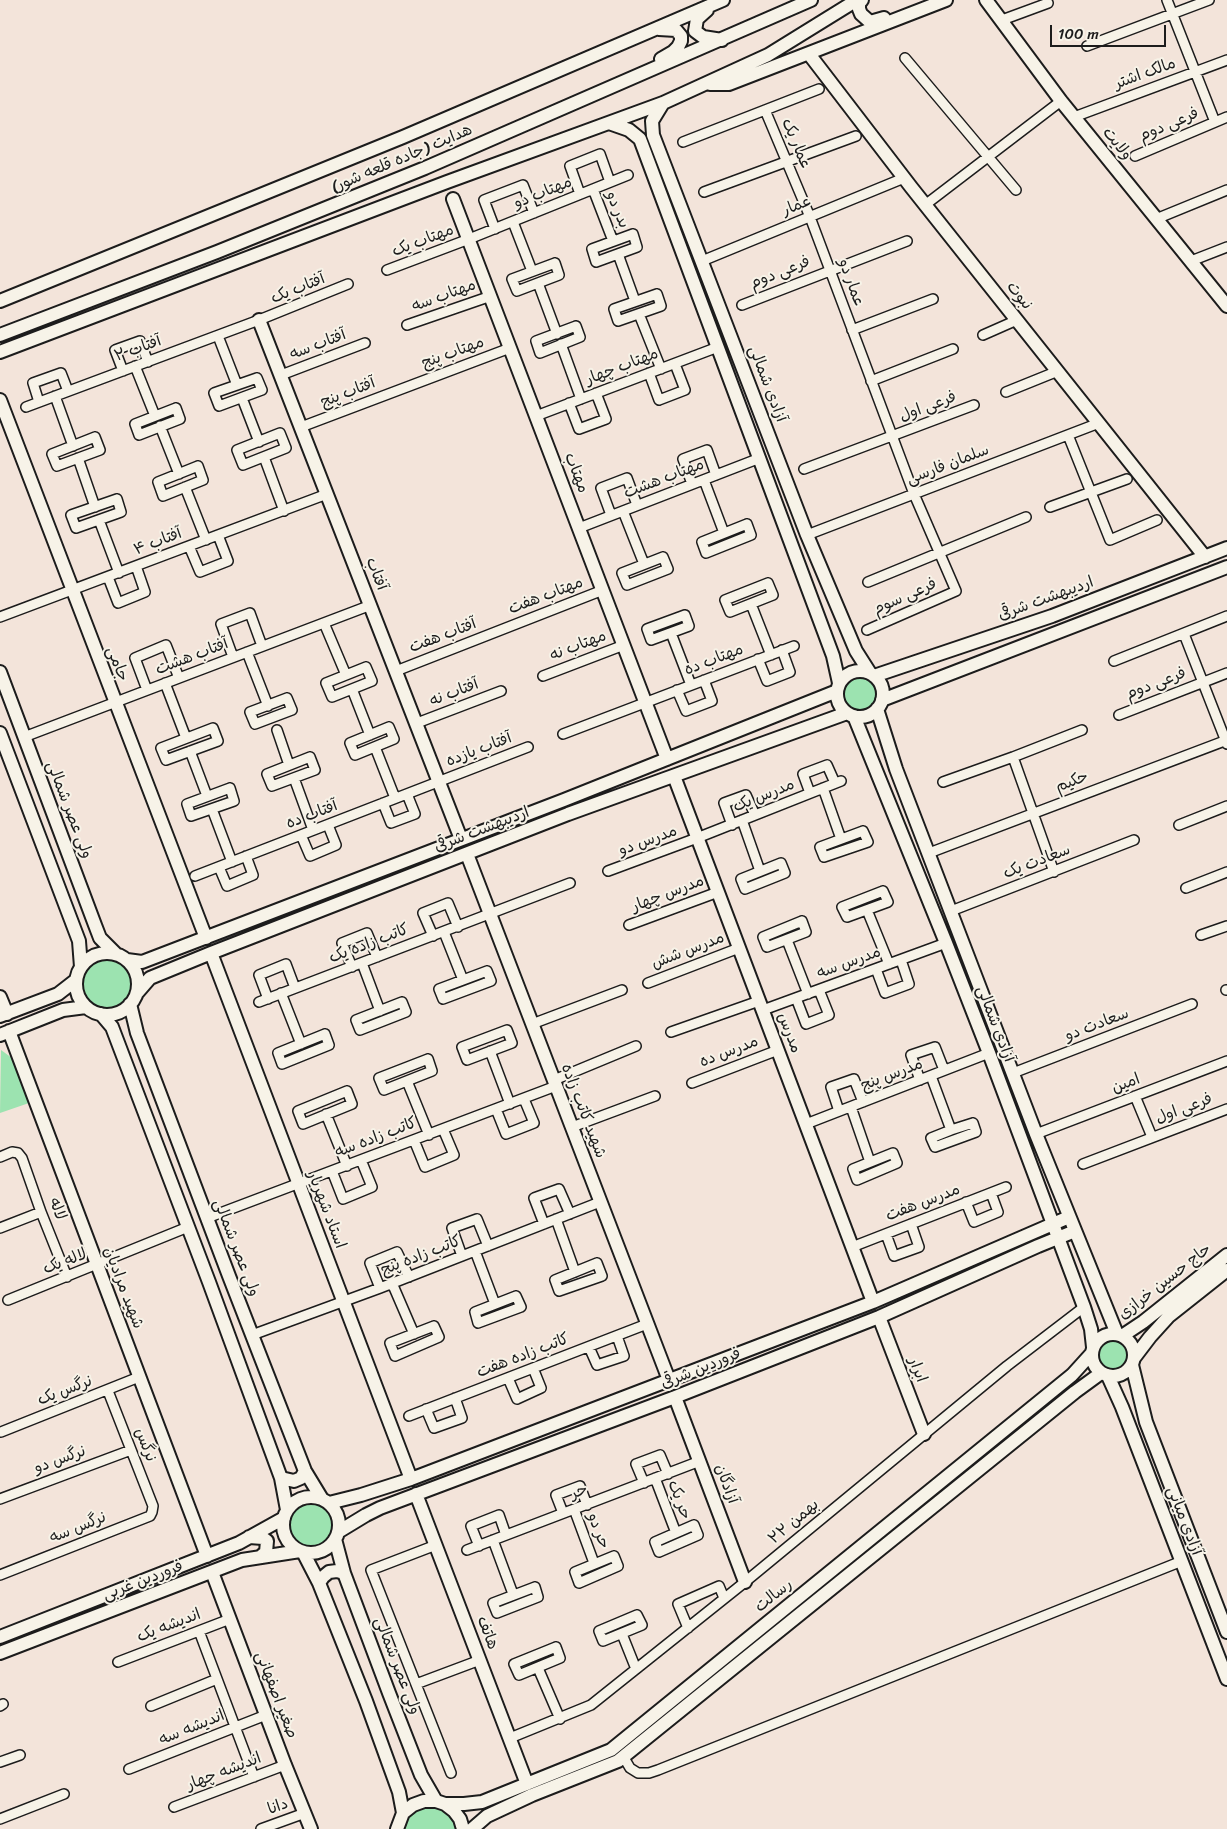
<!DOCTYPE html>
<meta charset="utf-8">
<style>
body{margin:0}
#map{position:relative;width:1227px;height:1829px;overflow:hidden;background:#f3e4da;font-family:Sriracha,sans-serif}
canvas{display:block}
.scale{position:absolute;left:1050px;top:25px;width:116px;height:22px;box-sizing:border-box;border:2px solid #1c1c1c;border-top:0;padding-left:6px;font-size:15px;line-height:18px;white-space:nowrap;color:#1c1c1c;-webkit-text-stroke:4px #f7f3e8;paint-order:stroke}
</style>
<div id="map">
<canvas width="1227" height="1829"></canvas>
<div class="scale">100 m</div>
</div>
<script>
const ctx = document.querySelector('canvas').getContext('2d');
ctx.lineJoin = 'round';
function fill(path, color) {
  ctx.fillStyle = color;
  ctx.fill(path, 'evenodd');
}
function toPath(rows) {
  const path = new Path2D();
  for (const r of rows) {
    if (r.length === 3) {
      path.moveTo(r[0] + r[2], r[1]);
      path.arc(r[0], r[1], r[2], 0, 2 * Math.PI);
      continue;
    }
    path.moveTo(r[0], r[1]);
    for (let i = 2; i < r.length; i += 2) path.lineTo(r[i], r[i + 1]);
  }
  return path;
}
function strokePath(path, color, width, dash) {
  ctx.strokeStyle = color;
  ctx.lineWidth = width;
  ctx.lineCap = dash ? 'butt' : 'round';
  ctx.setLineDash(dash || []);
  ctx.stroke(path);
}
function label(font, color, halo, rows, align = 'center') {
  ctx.font = font + ' Sriracha,"Playpen Sans Arabic",sans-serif';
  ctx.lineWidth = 4;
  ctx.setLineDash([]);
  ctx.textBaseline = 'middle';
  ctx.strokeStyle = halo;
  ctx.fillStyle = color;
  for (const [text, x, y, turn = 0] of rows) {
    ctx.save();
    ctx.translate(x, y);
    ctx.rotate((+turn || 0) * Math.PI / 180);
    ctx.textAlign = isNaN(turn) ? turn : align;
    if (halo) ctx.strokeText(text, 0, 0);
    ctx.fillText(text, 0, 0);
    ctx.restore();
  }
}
const green = toPath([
 [860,694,19],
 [107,984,25],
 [1,1050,12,1058,29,1103,0,1113],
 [1112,1355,16],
 [311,1525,22],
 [431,1805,450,1812,460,1829,401,1829,412,1811]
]);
const street = toPath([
 [1167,0,1215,122],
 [1002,20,1048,3],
 [1087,46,1209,0],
 [905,58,1016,190],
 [765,110,810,217,914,494,956,591,867,630],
 [1074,117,1227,60],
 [683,142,819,89],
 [1135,156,1227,117],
 [593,189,613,241],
 [704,192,856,136],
 [580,194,570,166,600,154,610,182],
 [925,205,1061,101],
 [1156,219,1227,190],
 [513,222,532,271],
 [495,229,484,200,523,185,534,213],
 [633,234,637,247,596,262,592,249,633,234],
 [618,254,635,301],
 [702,261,904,178],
 [1191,261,1227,247],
 [555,263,559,275,517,291,512,279,555,263],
 [387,270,469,239,628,175],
 [538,283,557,334],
 [657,294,661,306,618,321,614,309,657,294],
 [742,305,907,241],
 [639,314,661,369],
 [407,325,491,296],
 [576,326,580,337,540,353,536,341,576,326],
 [852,330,933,299],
 [983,335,1017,320],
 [218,336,237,385],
 [561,344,581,399],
 [135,366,155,416],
 [123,371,115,350,140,341,148,362],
 [649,373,659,400,685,390,675,364],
 [281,375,365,343],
 [257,378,262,390,219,406,214,393,257,378],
 [871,381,953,349],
 [1006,392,1058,371],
 [55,396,73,446],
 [242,398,259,442],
 [39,402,33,383,61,373,68,391],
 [569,403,579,429,606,419,596,393],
 [26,407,259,320,348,284],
 [176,408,180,419,139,435,135,424,176,408],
 [536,416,718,347],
 [160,426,179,474],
 [301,427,510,348],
 [280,433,286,448,243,465,237,450,280,433],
 [1068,435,1110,540,1157,520],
 [95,437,100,450,57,466,52,454,95,437],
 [264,457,284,511],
 [78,458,95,507],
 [198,466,203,480,163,496,158,482,198,466],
 [804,469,974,405],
 [704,480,724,533],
 [692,484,683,459,707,450,716,475],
 [185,487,206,540],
 [117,499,121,512,76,528,71,515,117,499],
 [1050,507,1127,479],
 [623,511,644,564],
 [611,515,601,488,627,478,637,505],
 [99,520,119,573],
 [747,524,751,535,706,553,702,542,747,524],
 [579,528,760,458],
 [807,535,1099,423],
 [189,546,200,572,228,561,218,535],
 [663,557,668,569,627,585,622,573,663,557],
 [108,577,118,603,145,592,136,566],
 [868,582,1026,517],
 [768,583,773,595,730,612,725,600,768,583],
 [751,604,771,655],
 [685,615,689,626,651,640,647,629,685,615],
 [0,617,327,494],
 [324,623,346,675],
 [671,633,691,685],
 [1184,634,1227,744],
 [247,652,268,706],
 [233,657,221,624,250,613,262,646],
 [758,659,767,681,790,672,782,650],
 [1114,661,1227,616],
 [366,667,372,681,332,697,326,683,366,667],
 [396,671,603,590],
 [543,676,624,645],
 [165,683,186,738],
 [352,689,370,735],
 [147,690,135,658,166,645,179,678],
 [677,690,686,711,712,701,704,680],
 [287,698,292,710,255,724,250,712,287,698],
 [1119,715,1227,673],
 [417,723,501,691],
 [389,727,394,739,355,755,350,743,389,727],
 [213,728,218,741,166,760,161,748,213,728],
 [277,730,289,765],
 [563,734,794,646],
 [24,737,371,605],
 [375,747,395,798],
 [190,751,207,796],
 [310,757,315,770,272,786,267,774,310,757],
 [1013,757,1054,872],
 [294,778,313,830],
 [943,782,1013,757,1082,730],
 [230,788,234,801,191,816,187,804,230,788],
 [823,788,841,839],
 [810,793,803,774,827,765,835,783],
 [383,803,391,823,415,814,407,794],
 [212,809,232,862],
 [742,820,760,871],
 [732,825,724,803,746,795,755,815],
 [1179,825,1227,806],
 [863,831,868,842,824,857,820,847,863,831],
 [301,835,310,856,336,845,328,825],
 [929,853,1227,740],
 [781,863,785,873,745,889,741,879,781,863],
 [219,867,227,886,253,875,246,856],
 [608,871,697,838,841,781],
 [195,876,528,747],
 [1186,888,1227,872],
 [883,891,888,902,847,917,842,907,883,891],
 [867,910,889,964],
 [951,911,1134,840],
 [802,921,806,932,767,947,763,937,802,921],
 [629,925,718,892],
 [444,932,463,980],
 [1201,935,1227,926],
 [433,936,423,913,448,903,458,927],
 [787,940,808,994],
 [362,963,380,1011],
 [352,967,342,943,367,933,377,957],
 [876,969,885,993,909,984,901,960],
 [487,971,491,981,443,999,439,989,487,971],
 [648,983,739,948],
 [1226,990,1227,990],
 [281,993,301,1044],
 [796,998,806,1024,829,1015,819,990],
 [268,999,259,975,286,964,295,988],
 [259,1002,570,883],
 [402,1002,406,1012,360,1030,356,1020,402,1002],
 [763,1010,946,943],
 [532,1024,622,990],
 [507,1030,512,1043,467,1060,462,1047,507,1030],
 [671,1032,759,1001],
 [325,1034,329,1045,282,1064,278,1053,325,1034],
 [490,1051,510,1104],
 [428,1059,432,1071,384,1090,379,1078,428,1059],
 [1013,1073,1192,1004],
 [931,1076,951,1130],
 [554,1080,636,1046],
 [920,1080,911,1055,935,1047,944,1070],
 [407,1081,429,1135],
 [692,1083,778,1050],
 [347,1091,352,1104,303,1124,298,1111,347,1091],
 [1135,1096,1152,1137],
 [851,1107,870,1162],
 [496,1109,506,1134,534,1123,524,1099],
 [839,1111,831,1087,854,1079,863,1102],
 [326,1114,347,1166],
 [973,1123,976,1132,935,1147,931,1138,951,1130,973,1123],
 [806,1124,989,1053],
 [572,1127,655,1096],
 [1036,1134,1227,1061],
 [414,1140,425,1167,454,1155,443,1129],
 [893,1153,897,1163,857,1180,853,1169,893,1153],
 [0,1157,12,1152,18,1153,22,1158,41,1212,67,1277],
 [1083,1164,1227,1109],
 [332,1171,343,1199,372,1187,361,1160],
 [966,1202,974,1222,998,1212,991,1193],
 [207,1218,556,1086],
 [556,1219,575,1272],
 [544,1224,534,1198,559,1189,570,1214],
 [0,1228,41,1212],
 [886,1234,894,1256,919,1247,911,1224],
 [852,1247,1006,1187],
 [475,1251,495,1304],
 [462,1256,452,1228,477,1219,488,1246],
 [597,1263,602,1276,559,1291,555,1280,597,1263],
 [392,1283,414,1334],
 [380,1288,370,1263,397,1252,409,1277],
 [516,1296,521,1307,478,1323,475,1312,516,1296],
 [8,1300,188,1227],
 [434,1326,439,1337,395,1356,390,1343,434,1326],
 [252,1335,380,1288,600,1202],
 [589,1347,597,1365,624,1356,617,1336],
 [508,1378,517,1399,541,1388,533,1368],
 [426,1409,434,1428,462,1418,455,1398],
 [409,1416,647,1324],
 [1,1432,139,1377],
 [655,1478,676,1533],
 [644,1483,636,1464,660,1455,668,1474],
 [0,1499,131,1450],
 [574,1509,594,1563],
 [563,1513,556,1495,580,1486,587,1505],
 [694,1525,698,1535,659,1552,655,1542,694,1525],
 [493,1540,513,1594],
 [436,1545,371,1570,451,1773],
 [479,1546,471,1526,499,1515,506,1535],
 [467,1550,700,1461],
 [614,1556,618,1566,579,1583,575,1572,614,1556],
 [0,1575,150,1516,152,1512,153,1506,108,1391],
 [535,1587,538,1597,497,1613,493,1603,535,1587],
 [637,1615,642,1625,603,1641,599,1631,637,1615],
 [688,1628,678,1604,719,1586,724,1598],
 [199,1631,254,1777],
 [622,1634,636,1669],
 [556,1647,560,1658,519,1675,514,1664,556,1647],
 [118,1662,230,1619],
 [538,1668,560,1719],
 [416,1684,480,1660],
 [0,1706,3,1704],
 [151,1706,217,1679],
 [510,1738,591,1705,745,1582,1007,1366,1084,1307],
 [623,1756,630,1768,638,1773,649,1773,658,1770,1182,1561],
 [0,1762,20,1755],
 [129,1769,266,1715],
 [174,1807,285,1765],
 [0,1819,64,1794],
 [261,1829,305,1813]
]);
const secondary = toPath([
 [862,0,859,3,859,9,861,14,870,22,884,18],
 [986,0,1061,101,1227,306],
 [707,10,697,19,695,31,703,37,722,40],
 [659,29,676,30,681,36,681,41,678,47,673,52,661,59],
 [809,54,911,187,1205,557],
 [710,84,729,84,946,0],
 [663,103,652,121,653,135,807,535,856,651,870,673],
 [609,123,629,130,640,139,833,656,839,683],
 [453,199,667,759],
 [0,301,403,137,723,0],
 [259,320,461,839],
 [0,335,217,252,425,168,811,0],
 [0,352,447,182,663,103,768,55,857,0],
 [0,400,206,938],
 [860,694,23],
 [0,672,95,925,100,938,116,954],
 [874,676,1052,616,1227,548],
 [882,700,1227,567],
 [877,709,896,769,1036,1134,1117,1334],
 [854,716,946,943,989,1053,1084,1307,1091,1329,1093,1347],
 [0,733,79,941,81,967],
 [674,776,873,1302],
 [467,854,669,1380],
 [107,984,31],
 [211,953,411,1479],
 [127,960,142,962,564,800,837,691],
 [137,993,150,978,211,953,568,814,847,713],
 [0,997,7,1014],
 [130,1004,137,1033,229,1276,305,1471,322,1499],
 [101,1014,112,1027,209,1282,281,1478,287,1510],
 [0,1016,58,994,76,980],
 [9,1031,207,1556],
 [0,1035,63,1010,86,1007],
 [879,1317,924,1434],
 [1113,1355,21],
 [1122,1336,1143,1322,1227,1255],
 [1134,1358,1150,1337,1169,1316,1227,1270],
 [1132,1365,1146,1422,1227,1632],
 [1108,1376,1122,1407,1227,1679],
 [675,1397,745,1582],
 [281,1478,294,1481,301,1478,305,1471],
 [416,1494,527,1784],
 [311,1525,28],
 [329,1503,361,1495,411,1479,873,1302,1069,1217],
 [338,1532,366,1515,380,1508,675,1397,879,1317,1038,1246,1075,1231],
 [249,1537,263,1538,267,1541,266,1552,260,1557],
 [335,1539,344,1573,389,1693,421,1775,436,1801],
 [303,1552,319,1583,366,1701,399,1792,403,1813],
 [212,1572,285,1765,311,1829],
 [319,1583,323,1577,329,1572,337,1571,344,1573],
 [0,1637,239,1543,284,1518],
 [0,1653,242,1560,300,1551],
 [445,1804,464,1804,482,1802,611,1750,1072,1375,1091,1354],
 [397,1829,403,1813,413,1805,424,1801,436,1801,445,1804,454,1811,460,1819,463,1829],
 [472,1829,487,1816,532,1795,618,1761,1075,1392,1101,1373]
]);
const streetNames = [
 ["مالک اشتر",1145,74,-20],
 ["فرعی دوم",1169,125,-23],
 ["عمار یک",796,144,67],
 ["ولایت",1117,144,51],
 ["هدایت (جاده قلعه شور)",402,159,-23],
 ["مهتاب دو",543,193,-22],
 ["عمار",797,206,-22],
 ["بدر دو",617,210,68],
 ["مهتاب یک",423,241,-21],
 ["فرعی دوم",780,273,-22],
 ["عمار دو",851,283,70],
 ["آفتاب یک",298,289,-22],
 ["مهتاب سه",444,296,-20],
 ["نبوت",1019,296,51],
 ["آفتاب سه",318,345,-21],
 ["آفتاب ۲",138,349,-20],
 ["مهتاب پنج",453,353,-20],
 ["مهتاب چهار",622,367,-21],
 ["آزادی شمالی",767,384,69],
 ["آفتاب پنج",348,393,-21],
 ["فرعی اول",928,407,-21],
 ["سلمان فارسی",948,465,-21],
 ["مهتاب",576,473,69],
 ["مهتاب هشت",664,479,-21],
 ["آفتاب ۴",158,542,-21],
 ["آفتاب",376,574,69],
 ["مهتاب هفت",546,596,-21],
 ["فرعی سوم",905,597,-24],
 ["اردیبهشت شرقی",1046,599,-20],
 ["آفتاب هفت",443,636,-21],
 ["مهتاب نه",578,646,-21],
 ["آفتاب هشت",192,657,-21],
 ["مهتاب ده",714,660,-21],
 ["جامی",117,664,69],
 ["فرعی دوم",1156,684,-21],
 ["آفتاب نه",454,693,-21],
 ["آفتاب یازده",479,750,-21],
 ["حکیم",1072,782,-21],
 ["مدرس یک",764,796,-22],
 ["ولی عصر شمالی",69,810,69],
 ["آفتاب ده",312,815,-21],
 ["اردیبهشت شرقی",482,830,-21],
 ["مدرس دو",648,841,-20],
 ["سعادت یک",1037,862,-21],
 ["مدرس چهار",668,894,-21],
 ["کاتب زاده یک",369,944,-21],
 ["مدرس شش",688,951,-21],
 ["مدرس سه",849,963,-20],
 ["آزادی شمالی",995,1024,69],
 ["سعادت دو",1097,1025,-21],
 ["مدرس",789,1033,69],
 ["مدرس ده",729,1052,-21],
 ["مدرس پنج",892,1075,-21],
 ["امین",1126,1084,-21],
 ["فرعی اول",1184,1109,-21],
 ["شهید کاتب زاده",583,1111,69],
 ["کاتب زاده سه",376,1138,-21],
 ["مدرس هفت",923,1203,-21],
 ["لاله",57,1209,69],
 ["استاد شهریار",326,1210,69],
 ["ولی عصر شمالی",236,1248,69],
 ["کاتب زاده پنج",421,1256,-21],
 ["لاله یک",65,1262,-21],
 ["حاج حسین خرازی",1165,1282,-38],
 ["شهید مرادیان",123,1288,69],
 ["کاتب زاده هفت",523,1356,-21],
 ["فروردین شرقی",701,1369,-22],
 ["ابرار",917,1370,69],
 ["نرگس یک",65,1391,-21],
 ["نرگس",145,1445,69],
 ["نرگس دو",60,1460,-20],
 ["آزادگان",726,1484,70],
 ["حر",579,1492,-21],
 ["حر یک",679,1500,69],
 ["آزادی میانی",1184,1521,69],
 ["۲۲ بهمن",794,1522,-40],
 ["نرگس سه",78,1528,-22],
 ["حر دو",598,1531,69],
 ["فروردین غربی",143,1581,-21],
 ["رسالت",774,1596,-39],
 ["اندیشه یک",169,1626,-21],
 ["هاتف",487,1633,69],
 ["ولی عصر شمالی",397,1666,69],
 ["صغیر اصفهانی",276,1695,69],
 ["اندیشه سه",192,1728,-22],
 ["اندیشه چهار",224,1772,-21],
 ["دانا",278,1807,-20]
];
fill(green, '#9ce3b0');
strokePath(street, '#1c1c1c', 12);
strokePath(secondary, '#1c1c1c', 16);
strokePath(street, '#f7f3e8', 9);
strokePath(secondary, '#f7f3e8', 12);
label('16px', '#1c1c1c', '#f7f3e8', streetNames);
</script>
